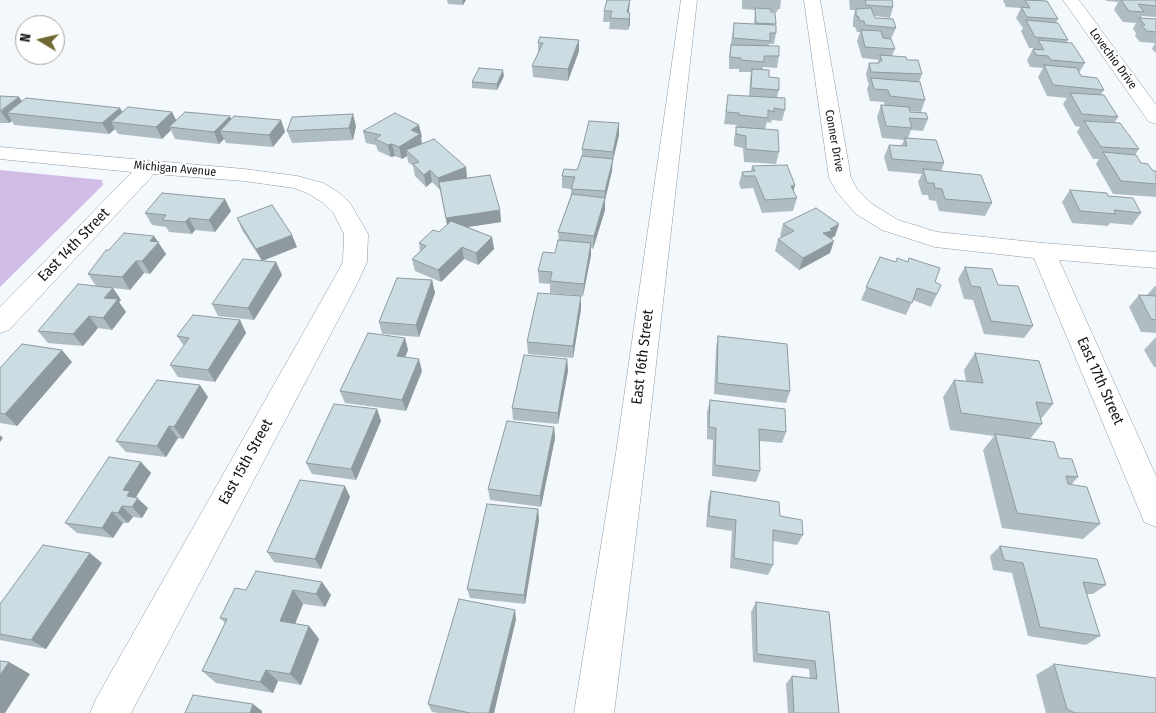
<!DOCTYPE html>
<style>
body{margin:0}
#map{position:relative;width:1156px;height:713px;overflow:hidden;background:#f3f8fd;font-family:"Fira Sans Condensed",sans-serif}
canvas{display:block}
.north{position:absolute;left:15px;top:15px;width:50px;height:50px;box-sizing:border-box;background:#fff;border:1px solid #a1a2a4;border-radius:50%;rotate:279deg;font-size:14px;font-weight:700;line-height:20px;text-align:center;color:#13171b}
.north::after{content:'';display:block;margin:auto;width:18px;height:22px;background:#716734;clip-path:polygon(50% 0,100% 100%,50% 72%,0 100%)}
</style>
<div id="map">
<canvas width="1156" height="713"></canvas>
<div class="north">N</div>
</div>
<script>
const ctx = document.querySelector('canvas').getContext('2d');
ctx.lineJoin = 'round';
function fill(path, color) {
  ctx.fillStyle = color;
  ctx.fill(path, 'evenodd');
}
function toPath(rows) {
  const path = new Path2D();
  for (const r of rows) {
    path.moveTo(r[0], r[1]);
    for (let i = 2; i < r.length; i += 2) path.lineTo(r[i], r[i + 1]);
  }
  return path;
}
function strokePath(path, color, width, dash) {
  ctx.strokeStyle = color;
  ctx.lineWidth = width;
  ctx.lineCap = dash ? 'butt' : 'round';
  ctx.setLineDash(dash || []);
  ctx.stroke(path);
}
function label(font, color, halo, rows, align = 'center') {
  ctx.font = font + ' "Fira Sans Condensed",sans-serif';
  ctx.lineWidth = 4;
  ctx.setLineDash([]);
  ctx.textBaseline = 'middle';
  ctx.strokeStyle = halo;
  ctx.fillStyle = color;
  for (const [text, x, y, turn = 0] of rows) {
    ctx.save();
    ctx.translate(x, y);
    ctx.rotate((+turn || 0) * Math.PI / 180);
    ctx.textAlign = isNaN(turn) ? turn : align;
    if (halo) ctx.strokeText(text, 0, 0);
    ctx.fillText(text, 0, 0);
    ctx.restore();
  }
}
const green = toPath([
 [0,170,102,180,103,185,0,287]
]);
const minor = toPath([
 [681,0,697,0,646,453,614,713,574,713,616,453,681,0],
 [804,0,820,0,851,178,857,189,872,204,898,220,937,232,1043,243,1156,252,1156,268,1059,260,1156,476,1156,527,1144,522,1140,512,1034,258,935,247,882,230,856,214,837,192,829,178,804,0],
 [1063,0,1079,0,1156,105,1156,124,1149,122,1063,0],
 [0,147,244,169,297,176,323,183,338,192,350,203,368,234,367,262,357,284,131,713,90,713,96,699,331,284,343,262,344,234,333,212,322,202,307,193,294,188,244,181,154,174,9,330,0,333,0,307,132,172,0,159,0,147]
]);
const wall = toPath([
 [447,0,466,0,463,5,448,4],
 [630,0,629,13,630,24,628,30,609,29,610,22,603,22,604,11],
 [742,0,781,0,780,9,778,9,777,12,771,11,776,33,774,44,769,44,769,46,779,56,777,68,763,67,763,70,779,90,777,97,785,110,782,121,772,120,771,123,767,122,765,129,779,152,776,164,744,162,743,148,734,146,734,139,737,125,724,124,728,95,749,96,750,80,751,72,739,72,739,69,729,69,729,56,734,23,754,24,755,10,742,9],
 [849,0,892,0,893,7,890,18,874,16,875,18,896,28,891,39,895,49,892,56,907,60,922,74,919,82,925,100,921,112,910,111,910,112,928,119,923,131,911,130,908,138,944,163,941,171,992,203,985,216,939,211,936,201,929,200,928,195,922,195,918,182,922,174,888,171,884,157,889,145,901,146,904,140,882,138,877,117,881,105,885,105,884,102,870,101,867,89,869,83,868,83,866,74,869,63,878,63,879,60,862,58,857,41,860,32,857,32,855,27,853,27,853,20,855,10,850,10],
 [1003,0,1041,0,1040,1,1058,19,1056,22,1068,40,1066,42,1085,63,1079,73,1081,76,1104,90,1101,95,1118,117,1115,122,1139,149,1135,155,1141,163,1153,171,1156,171,1156,197,1113,194,1096,164,1099,159,1093,159,1077,132,1080,127,1075,126,1063,104,1067,98,1047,96,1038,77,1043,68,1030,67,1027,60,1033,49,1034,48,1029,48,1021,31,1023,28,1016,18,1021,8,1006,7],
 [1106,0,1156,0,1156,17,1142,16,1141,18,1156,19,1156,53,1152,49,1155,43,1140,42,1135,36,1136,33,1133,29,1136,23,1123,22,1114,10,1118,2,1106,1],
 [540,37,579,51,568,81,533,77,532,66,538,53,538,43],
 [504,76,497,90,472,88,472,82],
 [0,96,19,97,22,102,120,108,122,112,172,112,176,120,231,119,281,120,285,132,273,147,226,143,224,139,219,144,175,139,171,130,162,139,118,134,115,129,109,134,14,125,12,121,9,123,0,123],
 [619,123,619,135,612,164,612,171,605,200,605,210,593,249,591,248,591,255,583,296,550,293,550,284,539,283,538,271,555,253,559,241,558,232,571,195,571,189,562,188,562,176,577,170,582,156,582,149],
 [356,126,353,140,292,143,287,131],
 [363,131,422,137,421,137,422,144,466,167,467,178,500,210,501,222,468,227,492,237,494,249,478,265,464,259,441,282,415,271,412,259,420,251,419,243,439,232,447,225,440,190,432,182,426,187,415,176,413,166,408,162,407,156,402,159,395,156,391,157,378,151,376,145,366,143],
 [752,166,793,191,797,198,793,211,762,213,753,188,741,189,739,184,742,172,751,171],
 [1070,190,1108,196,1141,213,1132,225,1110,223,1108,226,1072,223,1062,202],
 [231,211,215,232,195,230,192,234,169,232,166,227,152,225,145,213],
 [237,218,297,247,262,261,276,262,282,275,254,320,218,316,212,304,262,261,242,230],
 [783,224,839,224,835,236,831,238,830,253,799,270,775,251,778,239,782,237,780,236],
 [154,236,166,254,150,274,144,273,130,290,113,288,121,300,119,302,126,312,112,330,98,328,83,346,48,343,38,331,96,286,88,274,109,250],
 [880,257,935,282,937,294,931,307,913,300,906,315,861,300],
 [965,267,1033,326,1024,338,984,334,973,300,964,299,958,279],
 [432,280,435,293,419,337,382,334,379,322],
 [1155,286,1156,286,1156,333,1141,332,1129,307,1139,295,1147,295],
 [581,309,573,358,528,354,527,342],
 [240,320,246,333,215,382,178,377,170,365,184,346,177,336],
 [718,336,790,391,786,403,714,394,716,348],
 [405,338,408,350,405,357,422,371,406,411,345,403,340,391],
 [1155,338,1156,338,1156,367,1154,367,1144,350],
 [975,353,1053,404,1041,419,1042,424,1030,439,1059,458,1078,477,1071,485,1100,524,1083,539,1002,528,983,450,994,436,950,430,943,397,954,380,966,381,964,370],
 [567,359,568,371,558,424,513,420,512,408],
 [72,362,17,426,0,423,0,368],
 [208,397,183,439,178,438,166,457,126,452,116,441],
 [710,400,786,432,782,443,760,441,760,471,756,482,712,476,713,440,707,439,707,412],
 [377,409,381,421,356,480,312,474,306,463],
 [554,427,555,438,541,507,490,500,488,489],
 [141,462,151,473,136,497,148,508,142,518,133,517,128,523,123,523,113,538,77,533,65,523],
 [711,491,780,516,803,535,797,545,773,541,773,565,768,575,730,568,732,531,706,527,708,502],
 [350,497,321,569,274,562,267,552],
 [538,509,539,520,525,604,470,598,467,589],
 [1000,546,1106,585,1093,594,1086,594,1100,636,1086,645,1028,636,1012,573,993,570,990,556],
 [102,563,46,649,0,640,0,604],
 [322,582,331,595,325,607,303,604,295,624,309,626,319,639,301,685,278,681,273,693,216,683,202,671,225,623,220,618,246,590],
 [756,602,829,612,839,713,788,713,786,684,792,676,810,679,809,669,753,662,751,612],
 [516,619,494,713,438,713,432,712,428,704],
 [1054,664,1156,713,1046,713,1036,675]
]);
const shadedWall = toPath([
 [462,0,466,0,463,5],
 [630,0,629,10,627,19,627,12],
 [630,13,630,24,628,30,629,19],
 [579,40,579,51,568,81,568,69],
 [503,70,504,76,497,90,497,84],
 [19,97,27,109,7,113,12,121,9,123,1,112],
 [120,108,126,119,111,122,115,129,109,134,102,123],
 [172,112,178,124,169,127,171,130,162,139,156,127],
 [353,114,356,126,353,140,349,128],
 [230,116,235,128,220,131,224,139,219,144,214,132],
 [281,120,285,132,273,147,269,135],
 [619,123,619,135,612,164,613,152],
 [419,125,422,137,421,137,422,146,406,150,407,156,402,159,399,147,411,130],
 [392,144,395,156,391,157,388,145],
 [613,159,612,171,605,200,605,210,593,249,594,236,604,201,605,191],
 [466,167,467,179,440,190,438,178],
 [430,170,432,182,426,187,424,175],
 [795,185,792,197,791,186],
 [225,199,231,211,215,232,209,220],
 [500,210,501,222,448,230,446,218],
 [189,218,195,230,192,234,185,222],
 [839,224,835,236,830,239,823,233,830,229],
 [292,235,297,247,262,261,256,249],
 [154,236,166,254,150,274,142,261,150,241],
 [492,237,494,249,478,265,476,253],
 [834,241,830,253,799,270,803,258],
 [591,243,591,255,583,296,584,284],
 [462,247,464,259,441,282,438,270],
 [136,261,144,273,130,290,122,277],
 [276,262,282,275,254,320,248,308],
 [432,280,435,293,419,337,416,325],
 [113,288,121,300,119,302,126,312,112,330,103,318,104,298],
 [581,296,581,309,573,358,573,346],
 [89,316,98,328,83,346,73,334],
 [240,320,246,333,215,382,208,370],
 [405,338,408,350,401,368,397,356],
 [62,350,72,362,17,426,5,414],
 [419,359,422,371,406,411,402,400],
 [567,359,568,371,558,424,558,413],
 [200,385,208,397,183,439,174,427],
 [377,409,381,421,356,480,351,469],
 [169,426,178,438,166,457,157,446],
 [554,427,555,438,541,507,540,496],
 [0,435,3,438,0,442],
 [141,462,151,473,136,497,148,508,142,518,132,507,123,490],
 [345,486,350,497,321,569,315,559],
 [122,506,133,517,128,523,118,513],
 [538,509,539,520,525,604,524,595],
 [112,512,123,523,113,538,102,528],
 [90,553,102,563,46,649,31,640],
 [322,582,331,595,325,607,316,594],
 [293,590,303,604,291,634,280,621],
 [515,610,516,619,494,713,489,713],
 [309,626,319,639,301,685,290,674],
 [9,662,30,674,5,713,0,713,0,675],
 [266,670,278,681,273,693,260,682],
 [253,704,262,711,262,713,250,713]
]);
const building = toPath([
 [607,0,630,0,627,12,630,13,629,19,610,18,612,11,604,11,607,0],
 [865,0,892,0,893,7,866,5,865,0],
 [1025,0,1047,1,1058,19,1027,17,1021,7,1030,8,1025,0],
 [1121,0,1156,0,1156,6,1138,4,1144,12,1129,11,1121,0],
 [755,8,771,9,771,12,775,12,776,24,756,23,755,8],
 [871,8,875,18,893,19,896,28,865,25,864,21,860,21,858,16,856,16,856,9,871,8],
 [1139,18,1156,19,1156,32,1147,31,1141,25,1145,25,1139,18],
 [1026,20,1058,23,1068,40,1035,37,1026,20],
 [734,23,776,25,776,33,770,33,770,41,733,38,734,23],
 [861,30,881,31,883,38,891,39,895,49,865,47,861,30],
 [540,37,579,40,568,69,532,66,543,43,538,43,540,37],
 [1038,40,1072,43,1085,63,1051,60,1048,56,1036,55,1033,49,1044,50,1038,40],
 [731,45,779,46,779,56,764,56,764,62,741,60,741,58,730,57,731,45],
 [880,55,906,57,907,60,918,60,922,74,871,72,869,63,879,63,879,61,882,61,880,55],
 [1044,65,1077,68,1081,76,1097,78,1104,90,1053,85,1044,65],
 [479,68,503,70,497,84,472,82,479,68],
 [752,69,769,70,769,77,779,78,779,90,751,88,752,69],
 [871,78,920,82,925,100,890,96,888,90,874,89,871,78],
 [1070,93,1104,95,1118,117,1082,114,1070,93],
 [728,95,785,98,785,110,774,108,774,112,768,110,768,118,739,115,739,113,726,112,728,95],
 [0,96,19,97,0,111,0,96],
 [26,98,120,108,102,123,7,113,26,98],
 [881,105,909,107,910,112,926,113,928,119,909,118,912,128,886,126,881,105],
 [128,107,172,112,156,127,111,122,128,107],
 [185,112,230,116,214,132,169,127,185,112],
 [395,113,419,125,411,130,420,134,399,147,392,144,388,145,375,139,381,135,363,131,395,113],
 [353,114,349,128,287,131,292,117,353,114],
 [234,116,281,120,269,135,220,131,234,116],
 [589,121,619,123,613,152,582,149,589,121],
 [1084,121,1120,123,1139,149,1101,147,1084,121],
 [736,127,778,130,779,152,746,149,746,136,736,134,736,127],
 [905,138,936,140,944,163,892,159,889,145,907,146,905,138],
 [434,139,466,167,438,178,430,170,424,175,413,164,419,162,406,150,434,139],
 [1103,152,1136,155,1141,163,1148,164,1153,171,1156,171,1156,184,1121,181,1103,152],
 [582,156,613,159,605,191,571,189,575,177,562,176,564,169,577,170,582,156],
 [787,165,795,185,791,186,797,198,765,200,755,176,744,176,742,172,755,171,752,166,787,165],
 [923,169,981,175,992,203,945,199,942,189,935,188,934,183,927,183,923,169],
 [490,175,500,210,446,218,439,182,490,175],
 [1070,190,1107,193,1108,196,1133,198,1141,213,1114,210,1116,214,1080,211,1070,190],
 [162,193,225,199,209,220,189,218,185,222,162,220,166,215,145,213,162,193],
 [572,194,605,198,594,236,558,232,572,194],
 [272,205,292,235,256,249,237,218,272,205],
 [816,208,839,224,830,229,832,231,823,233,834,241,803,258,778,239,794,231,783,224,816,208],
 [451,221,492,237,476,253,462,247,438,270,412,259,426,246,419,243,433,230,439,232,451,221],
 [124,233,154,236,150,241,159,242,142,261,136,261,122,277,88,274,106,250,109,250,124,233],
 [558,240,591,243,584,284,550,281,552,272,538,271,543,252,555,253,558,240],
 [880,257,896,262,897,258,908,262,909,258,940,268,935,282,941,285,937,294,917,288,912,303,866,287,880,257],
 [243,259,276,262,248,308,212,304,243,259],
 [965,267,992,269,998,285,1018,286,1033,326,991,321,980,287,971,286,965,267],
 [397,278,432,280,416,325,379,322,397,278],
 [78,284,113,288,104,298,118,299,103,318,89,316,73,334,38,331,78,284],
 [538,293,581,296,573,346,527,342,538,293],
 [1139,295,1156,296,1156,320,1151,319,1139,295],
 [193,315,240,320,208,370,170,365,189,338,177,336,193,315],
 [368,333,405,338,397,356,419,359,402,400,340,391,368,333],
 [718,336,787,344,790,391,717,383,718,336],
 [22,344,62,350,5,414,0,413,0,368,22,344],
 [975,353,1039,361,1053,404,1036,402,1042,424,961,413,954,380,983,383,975,353],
 [524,355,567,359,558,413,512,408,524,355],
 [157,380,200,385,174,427,169,426,157,446,116,441,157,380],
 [710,400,785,409,786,432,759,429,760,471,715,465,716,428,709,427,710,400],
 [334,404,377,409,351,469,306,463,334,404],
 [507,421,554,427,540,496,488,489,507,421],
 [995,434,1054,442,1059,458,1072,459,1078,477,1066,476,1068,484,1087,487,1100,524,1017,513,995,434],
 [109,457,141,462,123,490,130,491,127,496,138,498,132,507,122,506,118,513,112,512,102,528,65,523,109,457],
 [300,480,345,486,315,559,267,552,300,480],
 [711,491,779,502,780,516,802,520,803,535,773,530,773,565,734,558,736,520,709,516,711,491],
 [487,504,538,509,524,595,467,589,487,504],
 [43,545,90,553,31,640,0,634,0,604,43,545],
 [1000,546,1097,559,1106,585,1083,582,1100,636,1040,627,1023,563,1004,560,1000,546],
 [256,571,322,582,316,594,293,590,280,621,309,626,290,674,266,670,260,682,202,671,227,619,220,618,235,588,246,590,256,571],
 [459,599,515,610,489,713,470,713,428,704,459,599],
 [756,602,829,612,839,713,794,713,792,676,817,679,815,661,757,654,756,602],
 [0,661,9,662,0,675,0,661],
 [1054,664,1156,678,1156,713,1075,713,1067,709,1054,664],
 [193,695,253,704,250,713,185,713,193,695]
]);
const farStreetnames = [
 ["Lovechio Drive",1113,59,54],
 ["Conner Drive",834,141,80],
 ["Michigan Avenue",175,169,5]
];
const streetNames = [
 ["East 14th Street",74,245,-46],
 ["East 16th Street",643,357,-83],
 ["East 17th Street",1100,381,66],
 ["East 15th Street",246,462,-61]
];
fill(green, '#d0bce4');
strokePath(minor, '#8f9aa5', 1);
fill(minor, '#fff');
fill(wall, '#afbdc2');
fill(shadedWall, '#8e9a9e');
fill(building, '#cbdce2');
strokePath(building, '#8e9a9e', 1);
label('12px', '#13171b', '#fff', farStreetnames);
label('15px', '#13171b', '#fff', streetNames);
</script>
